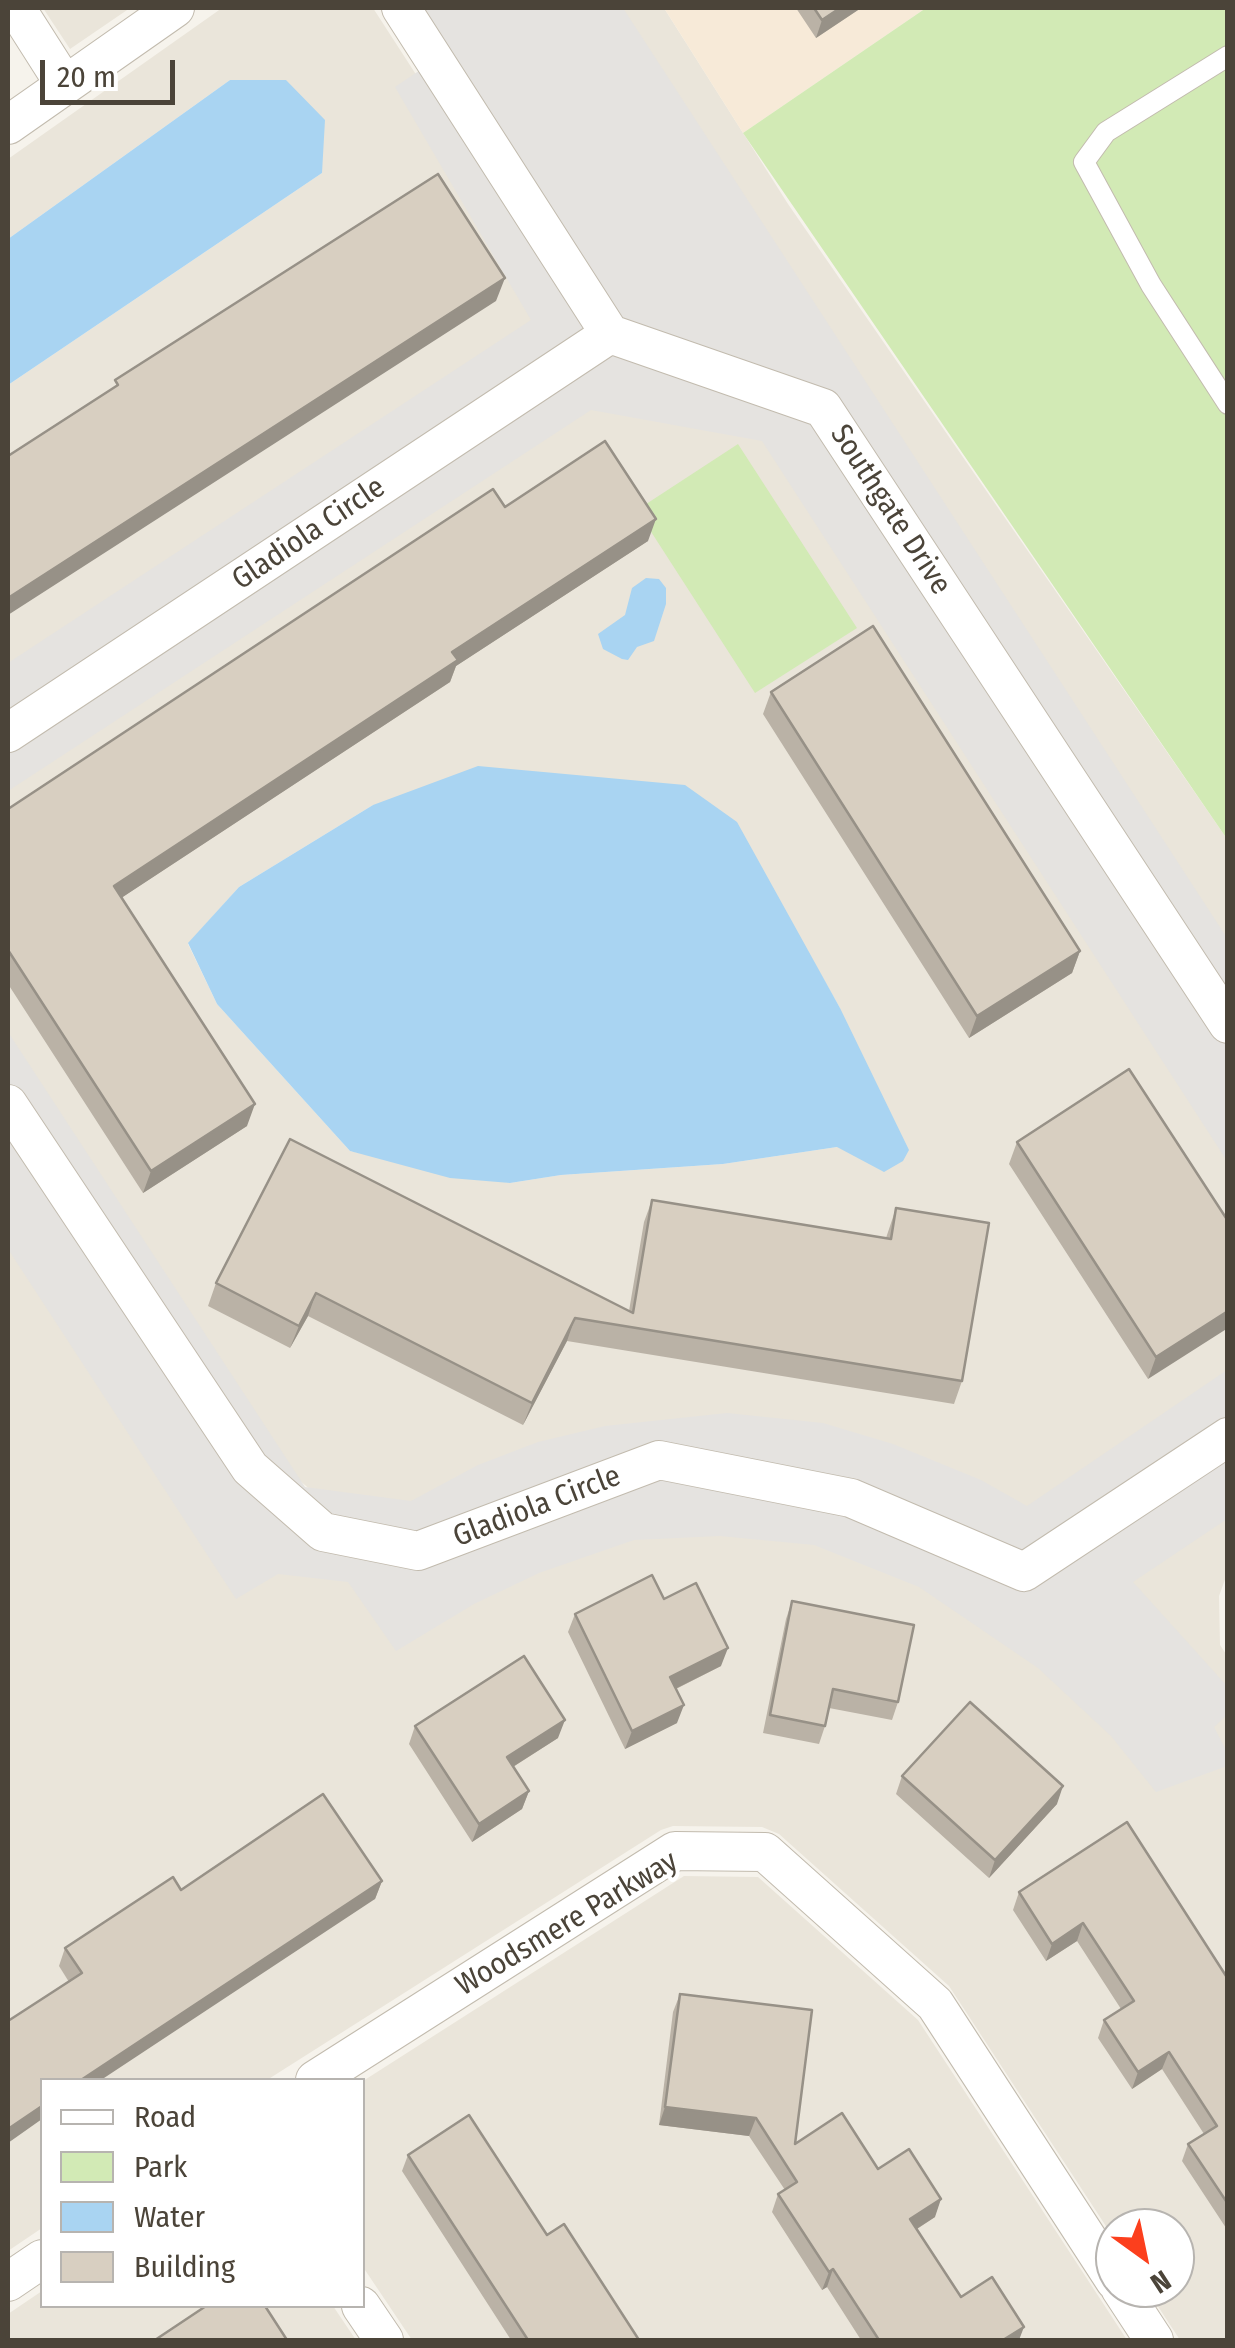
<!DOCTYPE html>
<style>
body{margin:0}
#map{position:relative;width:1235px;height:2348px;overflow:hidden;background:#f6f3ec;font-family:"Fira Sans Condensed",sans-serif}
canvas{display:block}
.frame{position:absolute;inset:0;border:10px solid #4b4439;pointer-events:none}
.legend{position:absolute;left:40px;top:2078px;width:325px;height:230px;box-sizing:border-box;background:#fff;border:2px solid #b7b4b0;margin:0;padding:12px 18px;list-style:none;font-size:30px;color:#4b4439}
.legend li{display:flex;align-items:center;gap:20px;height:50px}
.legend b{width:50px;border:2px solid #b7b4b0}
.north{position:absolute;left:1095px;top:2208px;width:100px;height:100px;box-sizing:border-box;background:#fff;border:2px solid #b7b4b0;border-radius:50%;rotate:147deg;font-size:28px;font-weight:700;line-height:40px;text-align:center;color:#4b4439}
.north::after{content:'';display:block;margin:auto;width:35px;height:45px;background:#fc3f1d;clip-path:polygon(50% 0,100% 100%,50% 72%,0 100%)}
.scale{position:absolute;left:40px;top:60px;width:135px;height:45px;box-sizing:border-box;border:5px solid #4b4439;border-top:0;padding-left:12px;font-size:30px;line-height:35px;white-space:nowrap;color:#4b4439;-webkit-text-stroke:8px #fff;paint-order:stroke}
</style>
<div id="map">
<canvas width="1235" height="2348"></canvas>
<div class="frame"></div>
<ul class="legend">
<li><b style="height:12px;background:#fff"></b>Road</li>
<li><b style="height:28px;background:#d2eab5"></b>Park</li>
<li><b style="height:28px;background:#a9d4f2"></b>Water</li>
<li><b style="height:28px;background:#d8cfc1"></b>Building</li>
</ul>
<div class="north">N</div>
<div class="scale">20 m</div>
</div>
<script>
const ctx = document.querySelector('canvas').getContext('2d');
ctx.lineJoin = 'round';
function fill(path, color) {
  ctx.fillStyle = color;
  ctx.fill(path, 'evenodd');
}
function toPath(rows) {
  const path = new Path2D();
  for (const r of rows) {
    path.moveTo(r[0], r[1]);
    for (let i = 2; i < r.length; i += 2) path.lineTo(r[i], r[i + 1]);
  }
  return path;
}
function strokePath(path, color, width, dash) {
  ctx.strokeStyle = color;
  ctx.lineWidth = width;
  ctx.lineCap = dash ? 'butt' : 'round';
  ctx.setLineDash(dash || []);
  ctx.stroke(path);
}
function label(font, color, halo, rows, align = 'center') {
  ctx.font = font + ' "Fira Sans Condensed",sans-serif';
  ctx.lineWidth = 8;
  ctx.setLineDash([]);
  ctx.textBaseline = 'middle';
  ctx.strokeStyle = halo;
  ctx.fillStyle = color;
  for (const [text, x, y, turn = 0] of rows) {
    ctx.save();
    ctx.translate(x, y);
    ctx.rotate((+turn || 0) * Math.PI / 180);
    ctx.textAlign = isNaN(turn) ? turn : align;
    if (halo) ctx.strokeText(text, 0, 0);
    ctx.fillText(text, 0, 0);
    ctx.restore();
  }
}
const residential = toPath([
 [43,8,130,8,70,49],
 [222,8,373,8,578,325,8,702,8,385,322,173,230,80,8,239,8,159],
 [430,8,664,8,788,204,1227,839,1227,982],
 [616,361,809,428,1227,1066,1227,1406,1019,1544,414,1526,332,1508,266,1452,8,1063,8,767],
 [373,805,787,916,840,1008,837,1147,723,1164,561,1175,510,1183,350,1151,217,1004,188,944,239,887],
 [8,1145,308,1550,664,1487,1017,1595,1227,1468,1227,1574,1219,1596,1220,1645,1228,1657,1227,2340,1180,2340,1146,2288,1175,2288,1175,2228,1115,2228,1115,2240,949,1986,779,1834,762,1827,673,1826,661,1830,267,2080,42,2080,42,2228,8,2251],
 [684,1876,758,1877,918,2020,1127,2340,412,2340,363,2267,363,2081],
 [42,2291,42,2306,333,2306,356,2340,8,2340,8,2314]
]);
const commercial = toPath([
 [664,8,926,8,743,133]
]);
const green = toPath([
 [926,8,1227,8,1227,839,743,133],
 [738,444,857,628,755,693,637,510]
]);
const parking = toPath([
 [424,8,623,8,1227,938,1227,1161,762,441,591,410,8,791,8,663,531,320,395,87,435,60,408,18],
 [8,1032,305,1487,411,1501,478,1465,538,1442,605,1426,727,1413,823,1423,893,1444,981,1480,1027,1506,1227,1370,1227,1519,1133,1582,1227,1686,1227,1715,1214,1727,1227,1752,1227,1766,1156,1792,1111,1736,1038,1668,919,1587,814,1545,720,1536,634,1540,539,1573,474,1604,396,1651,348,1582,278,1574,236,1599,8,1249]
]);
const water = toPath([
 [230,80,286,80,325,120,322,173,8,385,8,239],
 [646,578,659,579,666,588,666,604,654,641,637,647,628,660,622,659,603,649,598,634,625,615,632,588],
 [478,766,685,785,737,822,840,1008,909,1150,903,1161,884,1172,837,1147,723,1164,561,1175,510,1183,450,1178,350,1151,217,1004,188,943,239,887,373,805]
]);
const lane = toPath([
 [1228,56,1106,132,1084,162,1151,285,1228,404]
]);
const street = toPath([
 [16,8,65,85],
 [401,8,610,334,823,408,1228,1024],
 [8,125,175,8],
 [8,733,610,334],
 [8,1104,250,1468,323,1532,418,1551,659,1460,851,1498,1024,1572,1228,1437],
 [315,2080,675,1851,765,1852,935,2004,1115,2281],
 [8,2282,42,2259],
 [1120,2288,1154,2340],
 [361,2306,384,2340]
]);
const wall = toPath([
 [796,8,861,8,816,38],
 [505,507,648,541,456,666,450,682,121,898,247,1126,143,1193,8,984,8,809],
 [771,692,1080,951,1072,973,969,1038,763,714],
 [1017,1142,1228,1221,1148,1379,1009,1164],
 [652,1200,886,1238,896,1208,962,1381,954,1404,567,1341,523,1425,308,1316,290,1348,208,1306,216,1283,629,1311,644,1222],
 [664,1599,721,1666,676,1689,677,1723,625,1749,568,1632,575,1614],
 [792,1601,898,1702,892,1720,829,1708,825,1726,819,1744,763,1733,786,1619],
 [415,1726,558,1738,513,1767,529,1791,522,1809,472,1842,409,1744],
 [902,1776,1057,1804,989,1878,896,1794],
 [382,1881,375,1899,69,1982,59,1966,65,1948,181,1890],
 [1019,1892,1228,1979,1228,2231,1182,2161,1188,2144,1204,2134,1162,2069,1132,2089,1098,2038,1104,2020,1121,2009,1077,1941,1046,1961,1013,1910],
 [680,1994,795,2144,878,2169,935,2217,917,2229,961,2297,1019,2340,861,2340,827,2287,822,2290,772,2212,778,2194,785,2190,749,2136,659,2125,673,2012],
 [408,2155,547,2235,639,2340,511,2340,402,2171]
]);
const shadedWall = toPath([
 [840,8,861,8,816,38,822,20],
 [505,278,496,301,8,615,8,598],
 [656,519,648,541,456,666,450,682,106,908,114,886,452,652],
 [1080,951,1072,973,969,1038,977,1016],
 [255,1104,247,1126,143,1193,151,1171],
 [316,1293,308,1316,290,1348,299,1326],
 [1228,1311,1228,1328,1148,1379,1156,1357],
 [575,1318,567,1341,523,1425,532,1403],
 [728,1648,721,1666,663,1695,670,1677],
 [684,1705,677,1723,625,1749,632,1731],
 [565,1720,558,1738,500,1775,507,1757],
 [1063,1786,1057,1804,989,1878,995,1860],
 [529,1791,522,1809,472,1842,479,1824],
 [382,1881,375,1899,101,2080,81,2080],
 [1083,1923,1077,1941,1046,1961,1052,1944],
 [1169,2052,1162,2069,1132,2089,1138,2072],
 [42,2106,42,2119,8,2143,8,2129],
 [665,2107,756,2118,749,2136,659,2125],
 [941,2199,935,2217,904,2237,910,2219],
 [833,2269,827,2287,822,2290,829,2272],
 [1024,2327,1019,2340,1003,2340]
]);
const building = toPath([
 [814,8,840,8,822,20,814,8],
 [438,174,505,278,8,598,8,456,118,385,115,380,438,174],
 [605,441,656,519,452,652,458,660,114,886,255,1104,151,1171,8,950,8,809,493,489,505,507,605,441],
 [873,626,1080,951,977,1016,771,692,873,626],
 [1129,1069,1228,1221,1228,1311,1156,1357,1017,1142,1129,1069],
 [290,1139,633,1313,652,1200,891,1239,896,1208,989,1223,962,1381,575,1318,532,1403,316,1293,299,1326,216,1283,290,1139],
 [652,1575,664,1599,696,1583,728,1648,670,1677,684,1705,632,1731,575,1614,652,1575],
 [792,1601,914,1625,898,1702,833,1689,825,1726,770,1715,792,1601],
 [524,1656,565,1720,507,1757,529,1791,479,1824,415,1726,524,1656],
 [970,1702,1063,1786,995,1860,902,1776,970,1702],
 [323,1794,382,1881,81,2080,42,2080,42,2106,8,2129,8,2021,82,1973,65,1948,173,1877,181,1890,323,1794],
 [1127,1822,1228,1979,1228,2204,1188,2144,1217,2126,1169,2052,1138,2072,1104,2020,1134,2001,1083,1923,1052,1944,1019,1892,1127,1822],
 [680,1994,812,2010,795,2144,842,2113,878,2169,909,2149,941,2199,910,2219,961,2297,992,2277,1024,2327,1003,2340,879,2340,833,2269,829,2272,778,2194,797,2182,756,2118,665,2107,680,1994],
 [469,2115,547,2235,564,2224,639,2340,528,2340,408,2155,469,2115],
 [206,2306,265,2306,287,2340,155,2340,206,2306]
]);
const streetNames = [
 ["Southgate Drive",890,510,57],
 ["Gladiola Circle",309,534,-34],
 ["Gladiola Circle",537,1507,-21],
 ["Woodsmere Parkway",567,1924,-31]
];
fill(residential, '#eae5da');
fill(commercial, '#f7ead8');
fill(green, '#d2eab5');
fill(parking, '#e5e3e0');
fill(water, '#a9d4f2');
strokePath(lane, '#c2bbae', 22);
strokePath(street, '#c2bbae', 40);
strokePath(lane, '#fff', 20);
strokePath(street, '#fff', 38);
fill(wall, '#bab2a6');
fill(shadedWall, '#979187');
fill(building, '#d8cfc1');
strokePath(building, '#979187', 2.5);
label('30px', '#4b4439', '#fff', streetNames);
</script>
